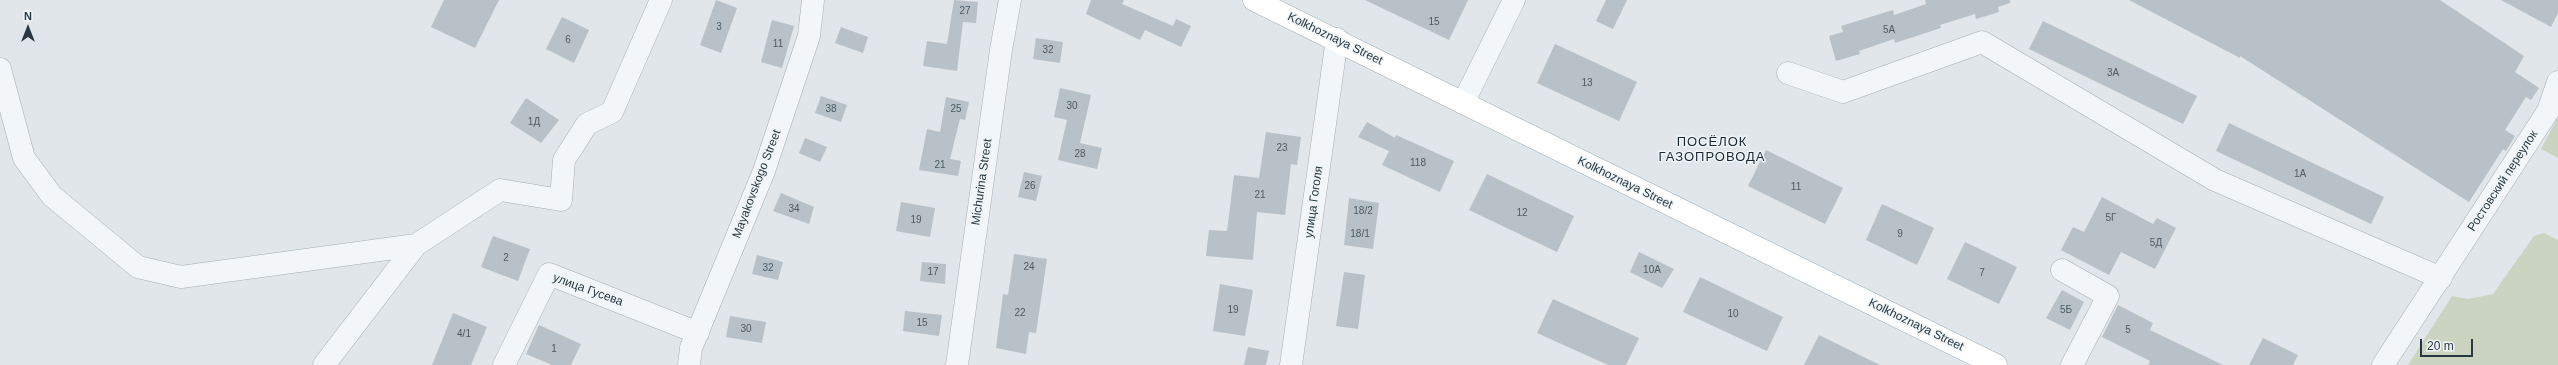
<!DOCTYPE html>
<meta charset="utf-8">
<style>
body{margin:0}
#map{position:relative;width:2558px;height:365px;overflow:hidden;background:#e0e6ea;font-family:Helvetica,sans-serif}
canvas{display:block}
.north{position:absolute;left:8px;top:8px;width:40px;height:40px;-webkit-text-stroke:3px #f0f5f7;paint-order:stroke;rotate:0deg;font-size:11px;font-weight:700;line-height:16px;text-align:center;color:#283842}
.north::after{content:'';display:block;margin:auto;width:14px;height:18px;background:#283842;clip-path:polygon(50% 0,100% 100%,50% 72%,0 100%)}
.scale{position:absolute;left:2420px;top:339px;width:53px;height:18px;box-sizing:border-box;border:2px solid #283842;border-top:0;padding-left:5px;font-size:12px;line-height:14px;white-space:nowrap;color:#283842;-webkit-text-stroke:3px #f0f5f7;paint-order:stroke}
</style>
<div id="map">
<canvas width="2558" height="365"></canvas>
<div class="north">N</div>
<div class="scale">20 m</div>
</div>
<script>
const ctx = document.querySelector('canvas').getContext('2d');
ctx.lineJoin = 'round';
function fill(path, color) {
  ctx.fillStyle = color;
  ctx.fill(path, 'evenodd');
}
function toPath(rows) {
  const path = new Path2D();
  for (const r of rows) {
    path.moveTo(r[0], r[1]);
    for (let i = 2; i < r.length; i += 2) path.lineTo(r[i], r[i + 1]);
  }
  return path;
}
function strokePath(path, color, width, dash) {
  ctx.strokeStyle = color;
  ctx.lineWidth = width;
  ctx.lineCap = dash ? 'butt' : 'round';
  ctx.setLineDash(dash || []);
  ctx.stroke(path);
}
function label(font, color, halo, rows, align = 'center') {
  ctx.font = font + ' Helvetica,sans-serif';
  ctx.lineWidth = 3;
  ctx.setLineDash([]);
  ctx.textBaseline = 'middle';
  ctx.strokeStyle = halo;
  ctx.fillStyle = color;
  for (const [text, x, y, turn = 0] of rows) {
    ctx.save();
    ctx.translate(x, y);
    ctx.rotate((+turn || 0) * Math.PI / 180);
    ctx.textAlign = isNaN(turn) ? turn : align;
    if (halo) ctx.strokeText(text, 0, 0);
    ctx.fillText(text, 0, 0);
    ctx.restore();
  }
}
const green = toPath([
 [2558,117,2558,158,2541,149],
 [2544,233,2558,240,2558,365,2408,365,2452,296,2468,299,2493,294,2534,236]
]);
const building = toPath([
 [444,0,499,0,475,48,431,27],
 [716,0,737,8,721,53,700,45],
 [954,0,978,2,976,23,963,22,957,71,923,66,927,41,947,44],
 [1091,0,1124,0,1122,4,1173,26,1176,19,1191,26,1181,47,1145,30,1140,40,1086,14],
 [1365,0,1468,0,1449,40],
 [1606,0,1627,0,1613,29,1596,21],
 [1925,0,2010,0,2010,3,1998,7,1999,12,1976,19,1975,14,1940,25,1941,28,1895,43,1894,39,1859,51,1860,54,1836,61,1829,36,1843,32,1841,26,1893,10,1894,15,1926,4],
 [2129,0,2440,0,2524,56,2515,72,2539,88,2531,100,2526,97,2505,130,2515,136,2506,151,2503,149,2469,202,2240,56,2240,58],
 [2501,0,2558,0,2558,13,2551,27],
 [562,17,589,30,574,63,546,49],
 [772,20,794,26,782,68,761,62],
 [2043,21,2197,96,2183,124,2029,49],
 [841,27,868,37,863,53,835,43],
 [1036,38,1063,42,1060,63,1033,59],
 [1555,44,1637,82,1619,121,1537,83],
 [1060,88,1091,95,1080,143,1102,148,1097,169,1058,160,1067,120,1054,117],
 [821,96,847,105,841,122,815,113],
 [946,97,969,102,965,120,960,119,950,159,961,161,958,176,919,170,927,129,940,132],
 [526,98,559,120,541,143,510,123],
 [1367,122,1395,138,1396,135,1454,161,1440,192,1382,165,1389,151,1358,137],
 [2229,123,2384,197,2371,224,2216,151],
 [1266,132,1301,137,1297,165,1291,164,1285,215,1257,212,1253,260,1206,256,1209,230,1227,231,1234,175,1259,178],
 [805,138,827,147,820,162,799,153],
 [1766,150,1843,188,1825,224,1748,186],
 [1024,172,1042,176,1036,201,1018,197],
 [1487,174,1574,216,1557,252,1469,210],
 [781,193,814,207,809,224,773,211],
 [2102,197,2153,224,2157,218,2176,228,2155,269,2121,252,2109,275,2061,250,2073,227,2084,232],
 [1349,198,1379,203,1373,249,1344,245],
 [901,202,935,208,930,237,896,231],
 [1882,204,1934,228,1917,265,1866,240],
 [493,236,530,249,518,281,481,267],
 [1965,242,2017,267,1999,304,1947,279],
 [1639,252,1674,269,1662,288,1630,272],
 [1014,254,1047,259,1036,333,1029,332,1026,354,996,348,1003,294,1008,295],
 [757,255,783,262,778,280,752,274],
 [922,262,946,264,945,284,920,281],
 [1344,272,1365,275,1358,329,1336,326],
 [1700,277,1783,317,1767,351,1683,312],
 [1220,284,1253,290,1245,336,1213,331],
 [2062,290,2084,302,2070,330,2046,318],
 [1553,299,1639,338,1626,365,1608,365,1537,333],
 [2118,305,2153,323,2150,330,2223,365,2148,365,2150,361,2102,337],
 [905,311,942,315,939,336,903,331],
 [453,313,487,327,471,365,432,365],
 [730,316,766,322,762,343,726,337],
 [539,325,581,344,571,365,552,365,526,354],
 [1819,335,1880,365,1804,365],
 [2263,338,2298,355,2293,365,2249,365],
 [1248,347,1269,351,1266,365,1244,365]
]);
const minor = toPath([
 [0,69,24,158,52,196,138,267,181,277,416,245],
 [1788,73,1843,92,1982,42,2215,180,2441,278],
 [1463,103,1514,0],
 [2062,270,2108,296,2072,365],
 [324,365,416,245,500,190,561,200,564,160,587,124,612,112,661,0],
 [504,365,549,274,698,333],
 [689,365,691,348,764,171,809,36,813,0],
 [957,365,1001,50,1010,0],
 [1291,365,1337,39],
 [2383,365,2548,111,2558,82]
]);
const major = toPath([
 [1254,0,1996,365]
]);
const numberNames = [
 ["27",965,11],
 ["15",1434,22],
 ["3",719,27],
 ["5А",1889,30],
 ["6",568,40],
 ["11",778,44],
 ["32",1048,50],
 ["3А",2113,73],
 ["13",1587,83],
 ["30",1072,106],
 ["38",831,109],
 ["25",956,109],
 ["1Д",534,122],
 ["23",1282,148],
 ["28",1080,154],
 ["118",1418,163],
 ["21",940,165],
 ["1А",2300,174],
 ["26",1030,186],
 ["11",1796,187],
 ["21",1260,195],
 ["34",794,209],
 ["18/2",1363,211],
 ["12",1522,213],
 ["5Г",2111,218],
 ["19",916,220],
 ["18/1",1360,234],
 ["9",1900,234],
 ["5Д",2156,243],
 ["2",506,258],
 ["24",1029,267],
 ["32",768,268],
 ["10А",1652,270],
 ["17",933,272],
 ["7",1982,273],
 ["19",1233,310],
 ["5Б",2066,310],
 ["22",1020,313],
 ["10",1733,314],
 ["15",922,323],
 ["30",746,329],
 ["5",2128,330],
 ["4/1",464,334],
 ["1",554,349]
];
const streetNames = [
 ["Kolkhoznaya Street",1335,39,26],
 ["Ростовский переулок",2503,181,-57],
 ["Michurina Street",982,182,-82],
 ["Kolkhoznaya Street",1625,183,26],
 ["Mayakovskogo Street",757,184,-69],
 ["улица Гоголя",1314,202,-82],
 ["улица Гусева",588,290,20],
 ["Kolkhoznaya Street",1916,325,26]
];
const neighbourhoodNames = [
 ["ПОСЁЛОК",1712,142],
 ["ГАЗОПРОВОДА",1712,157]
];
fill(green, '#cad4c1');
fill(building, '#b7c1c7');
strokePath(minor, '#a5aeb4', 23);
strokePath(major, '#9faeb6', 23);
strokePath(minor, '#f3f6f8', 22);
strokePath(major, '#fff', 22);
label('10px', '#4c5a63', null, numberNames);
label('12px', '#283842', '#f0f5f7', streetNames);
ctx.letterSpacing = '1px';
label('13px', '#1a2833', '#f0f5f7', neighbourhoodNames);
ctx.letterSpacing = '0px';
</script>
